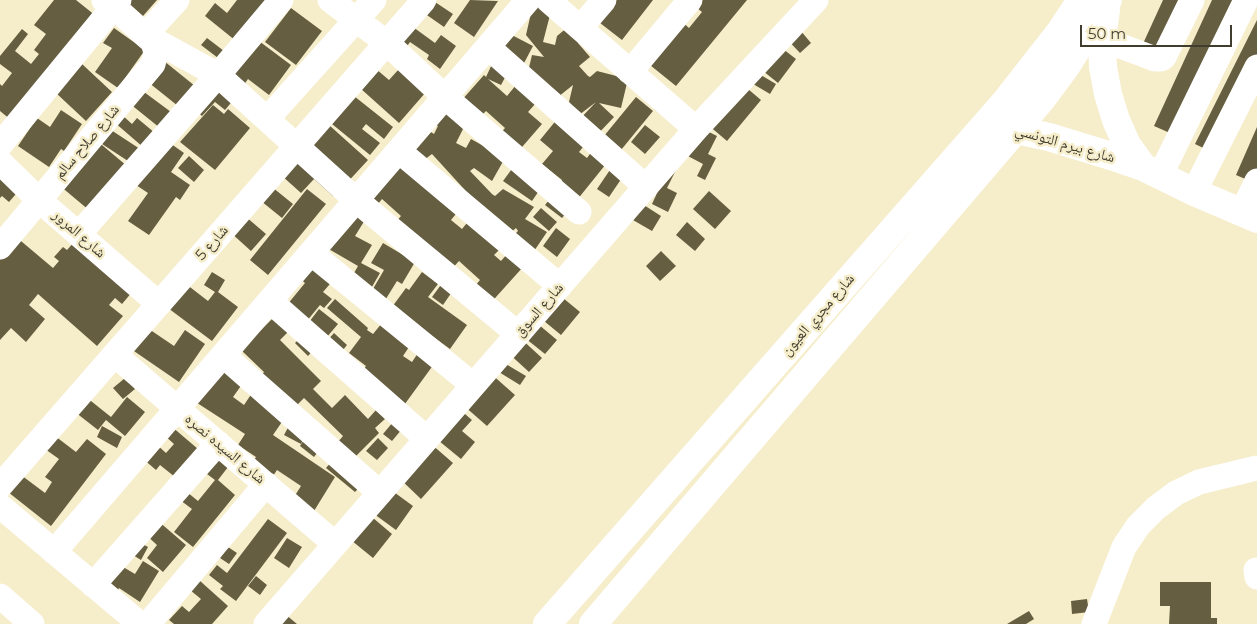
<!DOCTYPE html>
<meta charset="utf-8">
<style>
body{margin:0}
#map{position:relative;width:1257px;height:624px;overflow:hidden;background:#f6edcb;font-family:Montserrat,sans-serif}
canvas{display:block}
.scale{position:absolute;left:1080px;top:25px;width:152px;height:22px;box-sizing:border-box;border:2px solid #403d2f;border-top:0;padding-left:6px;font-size:15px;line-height:18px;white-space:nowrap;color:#403d2f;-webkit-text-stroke:4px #f6edcb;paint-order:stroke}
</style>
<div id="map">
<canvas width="1257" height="624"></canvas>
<div class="scale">50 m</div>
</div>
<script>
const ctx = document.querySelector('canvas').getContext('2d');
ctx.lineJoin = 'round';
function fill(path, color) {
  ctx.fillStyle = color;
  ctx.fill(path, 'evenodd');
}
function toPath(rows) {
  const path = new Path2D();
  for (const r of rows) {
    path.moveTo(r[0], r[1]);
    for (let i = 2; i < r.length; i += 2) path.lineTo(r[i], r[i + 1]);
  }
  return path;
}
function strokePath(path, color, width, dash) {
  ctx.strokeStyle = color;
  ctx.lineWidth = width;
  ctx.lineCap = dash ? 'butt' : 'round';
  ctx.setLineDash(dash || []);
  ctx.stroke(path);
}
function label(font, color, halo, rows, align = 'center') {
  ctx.font = font + ' Montserrat,"Noto Naskh Arabic",sans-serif';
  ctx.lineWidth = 5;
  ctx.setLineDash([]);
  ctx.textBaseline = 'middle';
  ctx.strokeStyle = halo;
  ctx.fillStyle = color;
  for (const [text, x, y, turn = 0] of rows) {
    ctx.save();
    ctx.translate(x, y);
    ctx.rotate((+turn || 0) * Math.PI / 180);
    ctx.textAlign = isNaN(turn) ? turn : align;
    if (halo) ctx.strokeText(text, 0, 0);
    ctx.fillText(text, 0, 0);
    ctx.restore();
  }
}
const building = toPath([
 [54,0,76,0,96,16,11,120,0,111,0,84,2,86,12,73,0,64,0,56,22,29,28,34,15,51,31,64,39,54,34,50,46,34,34,25],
 [125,0,157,0,143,16],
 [237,0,268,0,236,41,205,16,215,3,227,13],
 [432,0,453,14,444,27,424,13],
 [470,0,498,1,474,37,454,23],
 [534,0,550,15,543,42,555,45,557,36,569,26,580,39,578,43,590,57,579,66,588,76,590,77,597,71,628,79,621,108,599,103,614,117,595,137,578,121,596,102,579,115,569,102,573,85,558,97,527,76,532,55,544,57,526,35],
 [604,0,653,0,622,40,591,16],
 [687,0,747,0,676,86,645,61,679,19,689,28,702,12],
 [1163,0,1190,0,1163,59,1141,48],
 [1212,0,1240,0,1179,137,1154,126],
 [291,8,322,31,296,65,265,42],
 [402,19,435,43,441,35,456,46,440,69,427,59,429,55,410,42,405,49,389,37],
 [1257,20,1257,76,1218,155,1195,144],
 [795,24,811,43,800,53,783,35],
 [114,28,145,50,118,88,95,72,112,48,103,43],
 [504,31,533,46,523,65,494,50],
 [207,38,224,51,218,58,201,45],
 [259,41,291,65,269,95,248,79,243,86,232,78],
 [774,42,796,59,778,83,753,63],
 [164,61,195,86,178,106,148,82],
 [493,62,509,70,501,85,488,79,507,96,516,85,536,103,528,112,542,124,516,154,497,137,505,128,486,111,480,117,461,101,484,75,486,77],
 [82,64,112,92,86,121,56,93],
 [744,65,776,84,770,94,738,75],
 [376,69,389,80,399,69,426,92,399,123,360,88],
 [735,78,761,100,727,141,701,119],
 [217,82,235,98,225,110,215,102,202,116,194,109],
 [140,89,171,112,160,128,129,103],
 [354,96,393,127,384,139,366,124,362,129,380,143,370,155,332,124],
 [636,97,653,111,621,150,604,136],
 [213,105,224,114,228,109,250,128,215,170,180,142],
 [61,110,82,124,64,151,61,149,49,167,18,146,37,118,50,127],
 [449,113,463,129,456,143,466,148,471,139,505,158,492,181,474,168,470,171,492,194,495,196,503,189,534,207,525,219,547,232,530,257,509,240,518,231,516,228,507,236,432,154,424,160,405,149,422,126,434,134,438,126,427,120],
 [121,114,132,124,137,118,155,133,143,147,114,122],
 [558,118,587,142,579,152,587,158,595,147,610,159,577,200,559,185,562,180,542,164,553,151,540,140],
 [687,121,717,136,708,154,716,158,705,180,697,176,703,164,684,154,667,188,677,193,668,212,652,204,658,191,654,189],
 [329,125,368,160,344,186,306,151],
 [645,125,660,137,645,154,631,142],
 [1257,127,1257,184,1236,175],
 [108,128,140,149,131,163,99,142],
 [96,140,127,166,90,211,59,185],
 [167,141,184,153,171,172,190,185,180,200,176,197,149,235,128,221,148,193,136,185],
 [301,154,339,189,333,196,314,179,301,193,281,175],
 [189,156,204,170,194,182,178,168],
 [401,156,460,209,451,220,462,229,471,218,503,246,494,255,501,261,508,253,523,267,487,307,470,292,480,280,459,261,449,272,394,224,401,216,382,199,378,204,368,194],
 [616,161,628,169,609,197,597,189],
 [517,162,545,182,532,201,503,181],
 [0,169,22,187,9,202,2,196,0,198],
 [272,187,293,204,282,218,261,201],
 [307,189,326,204,268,275,250,260],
 [709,191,731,211,715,229,693,209],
 [554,194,571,207,562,218,545,205],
 [636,200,661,216,652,231,626,216],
 [541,208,557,222,549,231,533,217],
 [349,211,365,220,355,236,372,245,361,263,380,273,369,292,350,280,358,266,327,248],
 [245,216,266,234,251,251,230,232],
 [687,222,705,239,695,251,676,235],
 [556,228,570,239,557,257,543,246],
 [15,236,53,268,59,261,54,257,63,247,67,250,75,241,133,291,122,304,115,298,109,305,123,316,97,346,38,294,29,305,45,319,26,342,11,328,0,340,0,253],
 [383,243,415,262,402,284,397,281,384,302,370,294,384,270,371,263],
 [661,251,676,266,660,281,646,266],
 [313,258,336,277,323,292,332,299,324,308,320,305,302,327,282,311,305,283,297,276],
 [212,272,225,280,218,292,238,307,212,341,168,308,186,284,208,301,215,292,204,285],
 [422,272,438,284,428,297,467,325,450,349,392,307,406,288,409,290],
 [443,282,454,289,443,305,432,297],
 [557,293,580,312,561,335,538,316],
 [335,299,368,328,367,330,373,334,382,323,411,344,403,356,412,362,418,353,434,364,402,408,359,376,366,366,349,353,361,337,327,308],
 [319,309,338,324,321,344,303,330],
 [274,317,288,332,280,340,321,381,313,389,332,408,345,395,368,419,376,410,385,419,375,428,379,433,353,459,337,443,343,436,304,398,294,408,262,375,264,372,241,350],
 [532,319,557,340,545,354,520,334],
 [146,327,174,346,185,330,205,344,179,382,131,349],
 [334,333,347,345,339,355,325,343],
 [303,335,316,347,308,356,295,343],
 [518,336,542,358,529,372,505,350],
 [499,360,526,376,520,385,494,369],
 [221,369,243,383,233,397,244,405,252,393,286,416,273,435,335,477,314,511,294,497,301,486,277,470,271,479,251,465,256,457,238,445,245,434,191,399],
 [489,372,515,395,487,426,463,405],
 [125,378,135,389,123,399,113,388],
 [86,397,111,417,127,397,145,412,125,436,106,420,98,430,75,412],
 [458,408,472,420,462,431,475,442,461,459,433,436],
 [398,416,407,423,392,441,383,434],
 [291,422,307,431,301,444,284,435],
 [102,426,122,437,117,448,97,437],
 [171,426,198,449,175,477,160,465,156,470,142,458,155,443,166,453,174,444,164,435],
 [55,436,76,452,87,439,106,454,51,526,8,492,21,475,45,493,52,482,45,477,59,459,45,449],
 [305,438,320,449,314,457,300,446],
 [378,438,388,448,377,460,366,451],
 [430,443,453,463,421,499,399,478],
 [222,447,235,458,218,480,235,495,193,547,174,532,192,509,180,500,187,492,198,501,215,480,203,471],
 [332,461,365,481,355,492,326,468],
 [387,487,413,506,396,530,370,511],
 [366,512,392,534,373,558,346,536],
 [268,519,287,533,236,601,220,589,223,586,209,575,217,565,227,573],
 [157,520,186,545,163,572,147,558,157,545,145,534],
 [287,538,302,547,289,568,274,558],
 [135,540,148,547,141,560,128,552],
 [228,547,237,553,229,564,220,558],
 [143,561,159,571,140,602,119,588,117,592,105,585,118,564,135,574],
 [256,576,267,585,260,595,248,586],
 [199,580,228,606,212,624,174,624,169,620,182,606,189,612,201,599,190,590],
 [1160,582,1211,582,1211,618,1217,618,1217,624,1169,624,1170,606,1160,606],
 [1087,599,1089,612,1072,614,1071,601],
 [279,609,297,624,268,624],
 [1029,611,1034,619,1026,624,1007,624]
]);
const minor = toPath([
 [104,0,114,7,145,35,218,75,356,200,518,334],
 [330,0,387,43,445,97,579,212],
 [548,0,696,129],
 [580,28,604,0],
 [145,35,177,0],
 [1102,39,1155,59,1161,59,1164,57,1192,0],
 [488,47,646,187],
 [630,72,690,0],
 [267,119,374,0],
 [0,145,119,0],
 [399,151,560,286],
 [0,162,39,200,159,304],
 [1160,176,1246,0],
 [1194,192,1257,67],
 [1242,212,1257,181],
 [79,234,218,75,281,0],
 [0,247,153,64,156,53,153,42,145,35],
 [311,253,473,385],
 [270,301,427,439],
 [115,355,335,544],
 [223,355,380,493],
 [0,486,424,0],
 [0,506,140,624],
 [54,552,528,0],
 [1256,570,1257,577],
 [93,585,218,443],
 [0,596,32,624],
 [148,624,266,484],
 [266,624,696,129,816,0],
 [1094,624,1124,547,1138,526,1156,508,1176,493,1199,482,1257,468]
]);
const major = toPath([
 [1106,10,1102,39,1103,67,1108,94,1116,120,1127,145,1143,167],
 [1002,127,1049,137,1111,156,1143,167,1194,192,1257,219],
 [547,624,1006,101,1060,32,1081,0],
 [593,624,1042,99,1065,68,1108,0]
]);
const streetNames = [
 ["شارع صلاح سالم",87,142,-50],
 ["شارع بيرم التونسي",1065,144,16],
 ["شارع المرور",79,234,41],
 ["شارع 5",212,243,-49],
 ["شارع السوق",539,310,-49],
 ["شارع مجري العيون",818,315,-49],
 ["شارع السيده نصره",225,449,40]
];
fill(building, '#665e40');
strokePath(minor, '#fff', 25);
strokePath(major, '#fff', 28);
label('15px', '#403d2f', '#f6edcb', streetNames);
</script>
